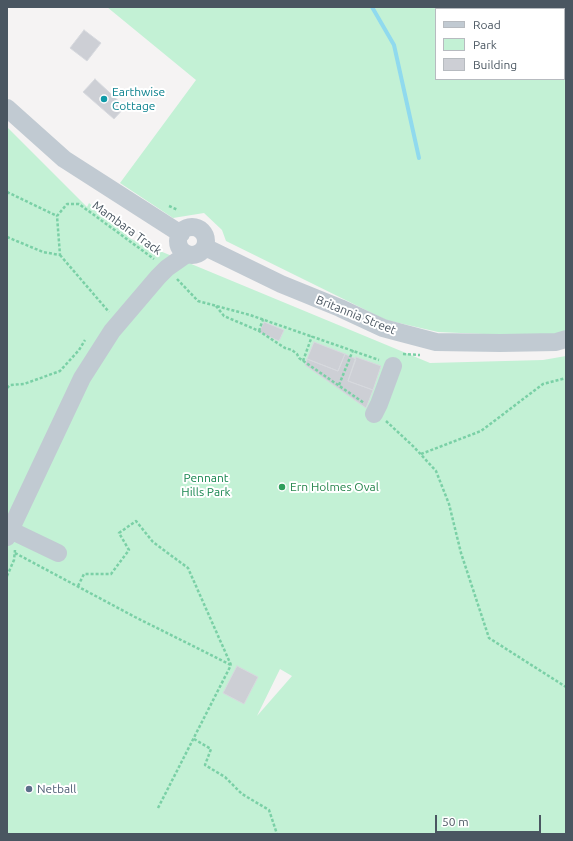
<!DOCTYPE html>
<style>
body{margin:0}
#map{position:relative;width:573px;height:841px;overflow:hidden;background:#f5f3f3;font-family:Ubuntu,sans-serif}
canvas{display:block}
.frame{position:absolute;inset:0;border:8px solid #4a5661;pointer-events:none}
.legend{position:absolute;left:435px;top:8px;width:130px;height:72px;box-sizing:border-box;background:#fff;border:1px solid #b7bbc0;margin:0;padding:5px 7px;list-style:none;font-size:12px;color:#4a5661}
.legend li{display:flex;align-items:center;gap:8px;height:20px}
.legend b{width:20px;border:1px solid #b7bbc0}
.scale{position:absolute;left:435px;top:815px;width:106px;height:18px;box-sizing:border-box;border:2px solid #4a5661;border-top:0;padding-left:5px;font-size:12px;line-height:14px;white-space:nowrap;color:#4a5661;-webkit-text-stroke:3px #fff;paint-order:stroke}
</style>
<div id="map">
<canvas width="573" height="841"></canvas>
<div class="frame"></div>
<ul class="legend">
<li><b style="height:5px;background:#c1cad2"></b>Road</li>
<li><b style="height:11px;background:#c3f1d5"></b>Park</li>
<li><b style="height:11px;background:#cdcfd5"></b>Building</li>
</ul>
<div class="scale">50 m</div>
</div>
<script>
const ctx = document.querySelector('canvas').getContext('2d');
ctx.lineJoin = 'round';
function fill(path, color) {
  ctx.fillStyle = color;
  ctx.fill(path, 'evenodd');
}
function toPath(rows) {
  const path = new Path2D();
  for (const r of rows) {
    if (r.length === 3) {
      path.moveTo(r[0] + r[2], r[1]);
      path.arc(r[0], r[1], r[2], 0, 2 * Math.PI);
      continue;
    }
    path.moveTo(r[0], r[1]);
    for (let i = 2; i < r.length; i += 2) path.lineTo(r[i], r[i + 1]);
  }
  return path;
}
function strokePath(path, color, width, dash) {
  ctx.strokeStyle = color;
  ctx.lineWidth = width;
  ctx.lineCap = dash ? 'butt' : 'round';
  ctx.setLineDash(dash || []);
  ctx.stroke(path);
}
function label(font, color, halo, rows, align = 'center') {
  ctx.font = font + ' Ubuntu,sans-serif';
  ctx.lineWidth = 4;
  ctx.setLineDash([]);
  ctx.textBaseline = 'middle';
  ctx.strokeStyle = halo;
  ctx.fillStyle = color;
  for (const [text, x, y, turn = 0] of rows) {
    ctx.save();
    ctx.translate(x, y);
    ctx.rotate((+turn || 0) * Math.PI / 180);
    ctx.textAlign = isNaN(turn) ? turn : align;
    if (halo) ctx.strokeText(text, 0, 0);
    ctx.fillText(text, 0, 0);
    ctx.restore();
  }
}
const green = toPath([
 [107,7,566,7,566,333,552,337,438,332,386,320,226,241,222,230,204,213,173,218,120,183,196,80],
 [436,9,564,9,564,79,436,79],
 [7,127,87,207,89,203,131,239,430,363,543,360,566,356,566,834,7,834],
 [280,669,292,676,257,716]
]);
const stream = toPath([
 [372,7,394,45,419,158]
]);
const building = toPath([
 [84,30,101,43,87,61,70,48,84,30],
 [95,79,125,107,114,119,83,92,95,79],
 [264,322,284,330,279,341,259,332,264,322],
 [314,342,345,354,338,371,307,359,314,342],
 [345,354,356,359,348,381,373,390,366,408,305,365,307,359,338,371,345,354],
 [356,357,381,366,373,390,348,381,356,357],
 [237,666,258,677,244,704,223,693,237,666]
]);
const path = toPath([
 [564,58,566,52],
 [564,70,566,77],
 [7,192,57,216],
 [169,206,178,210],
 [7,237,43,252,60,255,57,216,67,204,79,204,154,259],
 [60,255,109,312],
 [177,279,198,301,250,315,379,360],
 [216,306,224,316,259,331,285,348,292,350,297,354,299,358,364,403],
 [259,331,263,319],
 [403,354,420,355],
 [303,361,312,336],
 [339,385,353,350],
 [7,388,10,385,24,384,60,371,79,350,85,340],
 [386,421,414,447,436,471,449,504,461,553,489,638,566,687],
 [421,454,481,431,543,384,566,378],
 [15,553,135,617,231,665],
 [7,576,14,560,15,550],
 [78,586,84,574,111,574,129,550,119,533,136,521,153,542,188,568,231,665],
 [194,739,211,749,205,765,225,777,242,794,269,810,277,834],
 [158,808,231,665]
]);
const minor = toPath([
 [7,108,64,159,181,234],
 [192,241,14],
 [205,247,281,284,340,308,383,328,398,332,436,342,500,343,556,342,566,339],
 [374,414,379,404,393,366],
 [10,530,58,553],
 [7,537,82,378,112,331,158,277,167,268,187,254]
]);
const markers = [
 [104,99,4,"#0f9aa8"],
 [282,487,4,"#2e9e5b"],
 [29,789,4,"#5c6f8a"]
];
const cultureNames = [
 ["Earthwise",112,92],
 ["Cottage",112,106]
];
const streetNames = [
 ["Mambara Track",127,228,36],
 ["Britannia Street",356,315,22]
];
const parkNames = [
 ["Pennant",206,478],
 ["Hills Park",206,492]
];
const leisureNames = [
 ["Ern Holmes Oval",290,487]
];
const serviceNames = [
 ["Netball",37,789]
];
fill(green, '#c3f1d5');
strokePath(stream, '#90daee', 4);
fill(building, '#cdcfd5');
strokePath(building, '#d7d9de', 1);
strokePath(path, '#7ad0a6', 2.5, [3, 2]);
strokePath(minor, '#c1cad2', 18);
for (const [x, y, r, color] of markers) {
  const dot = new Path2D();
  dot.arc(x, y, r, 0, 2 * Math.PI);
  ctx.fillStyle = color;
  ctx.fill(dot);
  strokePath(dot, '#fff', 1.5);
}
label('12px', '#0d838f', '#fff', cultureNames, 'left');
label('12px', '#4a5661', '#fff', streetNames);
label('12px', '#17864f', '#fff', parkNames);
label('12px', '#27864d', '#fff', leisureNames, 'left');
label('12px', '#4e5e75', '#fff', serviceNames, 'left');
</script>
